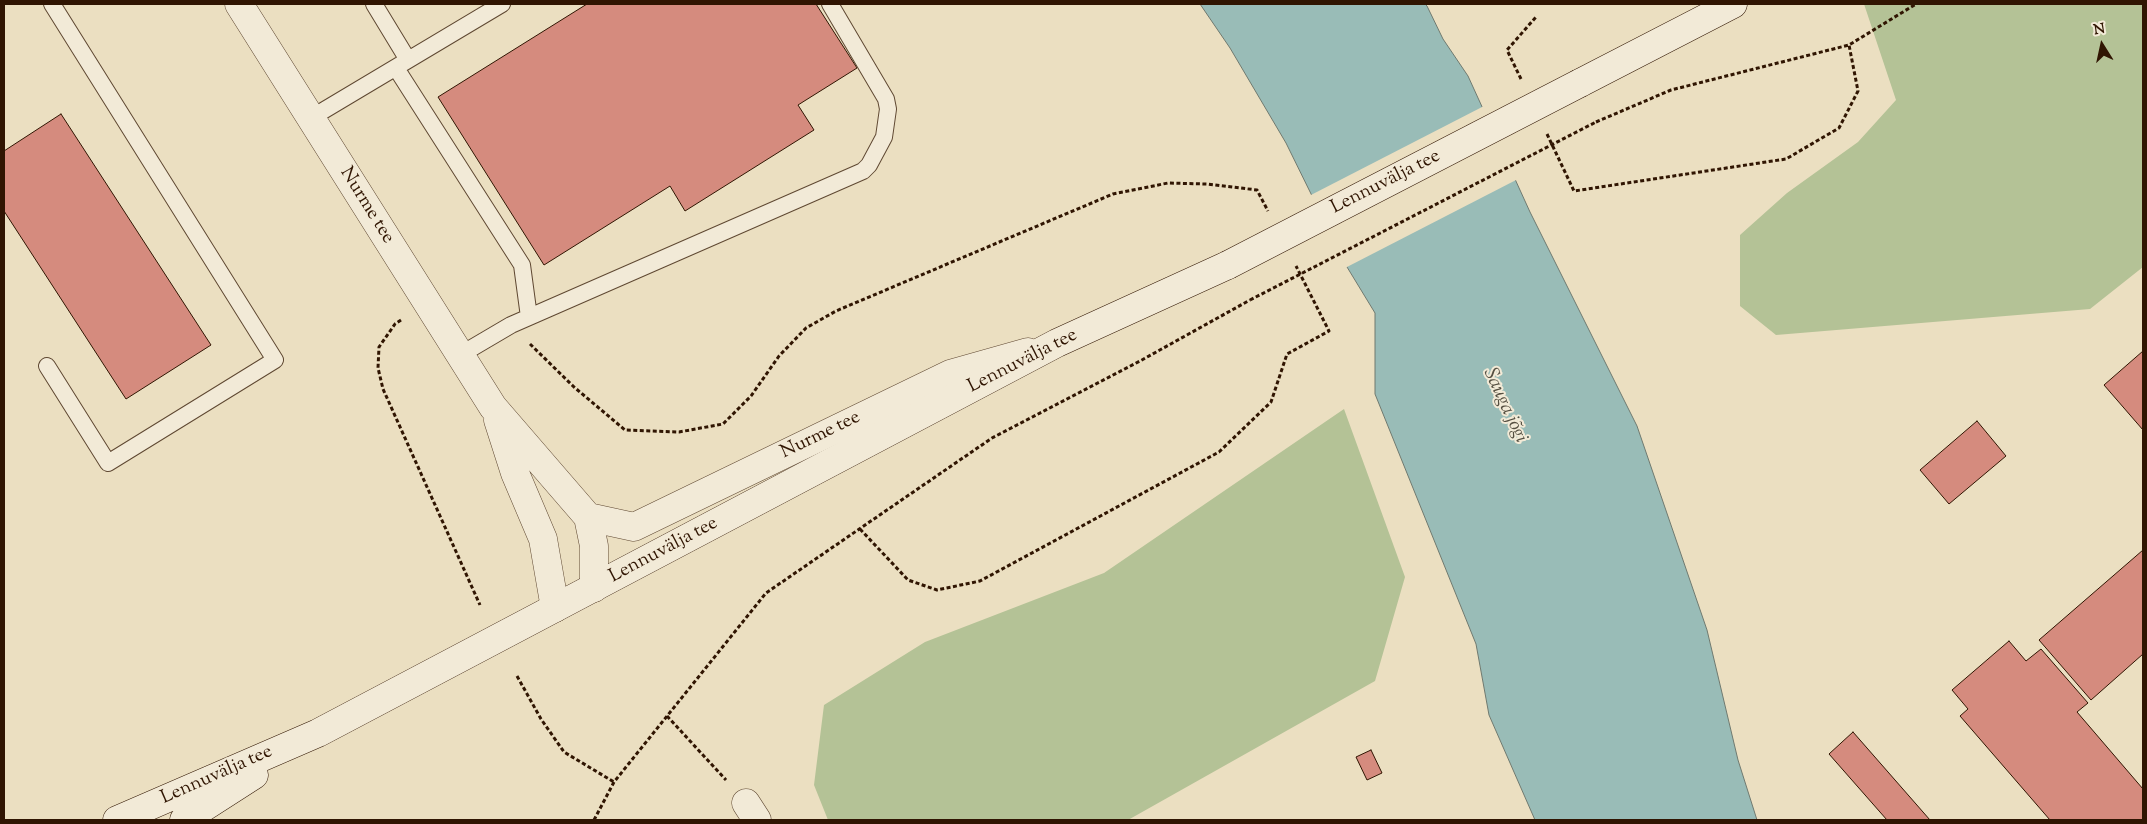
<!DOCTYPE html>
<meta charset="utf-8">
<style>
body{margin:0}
#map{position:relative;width:2147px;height:824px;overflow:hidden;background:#ebdfc1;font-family:"Sorts Mill Goudy",serif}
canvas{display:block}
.frame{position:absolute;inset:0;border:5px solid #301502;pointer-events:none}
.north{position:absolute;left:2077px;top:20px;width:50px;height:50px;-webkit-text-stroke:4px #f2ead7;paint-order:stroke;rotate:350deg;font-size:14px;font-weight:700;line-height:20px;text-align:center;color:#301502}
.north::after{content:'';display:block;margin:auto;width:18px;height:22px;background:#301502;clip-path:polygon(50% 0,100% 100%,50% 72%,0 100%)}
</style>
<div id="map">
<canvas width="2147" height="824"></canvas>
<div class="frame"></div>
<div class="north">N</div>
</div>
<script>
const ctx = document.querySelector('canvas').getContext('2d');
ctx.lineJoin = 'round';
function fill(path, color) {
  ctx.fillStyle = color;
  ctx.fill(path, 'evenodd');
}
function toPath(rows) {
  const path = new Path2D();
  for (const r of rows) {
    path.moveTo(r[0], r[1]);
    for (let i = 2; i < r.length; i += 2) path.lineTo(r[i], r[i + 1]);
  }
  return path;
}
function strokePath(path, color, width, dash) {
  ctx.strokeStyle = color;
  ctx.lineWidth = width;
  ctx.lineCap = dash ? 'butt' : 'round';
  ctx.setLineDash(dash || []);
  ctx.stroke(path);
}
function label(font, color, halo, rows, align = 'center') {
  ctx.font = font + ' "Sorts Mill Goudy",serif';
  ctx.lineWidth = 4;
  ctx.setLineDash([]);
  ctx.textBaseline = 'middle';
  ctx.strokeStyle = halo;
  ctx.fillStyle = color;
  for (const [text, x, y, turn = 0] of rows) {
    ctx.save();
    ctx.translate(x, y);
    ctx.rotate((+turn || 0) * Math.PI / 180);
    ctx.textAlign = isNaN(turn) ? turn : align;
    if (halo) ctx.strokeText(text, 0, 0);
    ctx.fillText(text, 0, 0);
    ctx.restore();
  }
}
const green = toPath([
 [1864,4,2143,4,2143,267,2090,309,1776,335,1740,306,1740,235,1787,193,1858,142,1896,100],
 [1344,409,1405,577,1375,681,1128,820,828,820,814,785,824,705,925,642,1104,573]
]);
const water = toPath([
 [1200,4,1425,4,1427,6,1443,39,1468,76,1530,212,1637,426,1707,630,1738,760,1757,820,1535,820,1489,715,1476,644,1375,394,1375,313,1347,267,1286,143,1230,48,1200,4]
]);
const pier = toPath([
 [1484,106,1518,179,1345,268,1309,196]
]);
const building = toPath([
 [587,4,816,4,857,68,798,105,814,130,685,211,670,186,544,265,438,97,587,4],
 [61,114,211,345,126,399,4,211,4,151,61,114],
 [2143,351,2143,430,2104,385,2143,351],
 [1977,421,2006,456,1949,504,1920,470,1977,421],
 [2143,550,2143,654,2091,700,2039,640,2143,550],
 [2009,641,2026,661,2041,649,2088,703,2077,712,2143,789,2143,820,2050,820,1960,716,1968,709,1952,690,2009,641],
 [1853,732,1930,820,1887,820,1829,754,1853,732],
 [1371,750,1382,773,1367,780,1356,757,1371,750]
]);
const path = toPath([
 [1521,79,1507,50,1536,17],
 [1596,122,1671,90,1849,45,1916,4],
 [1547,134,1574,191,1786,159,1839,128,1858,91,1849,45],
 [401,320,395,324,379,347,378,368,383,389,480,605],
 [530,344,574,387,625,430,679,432,723,424,751,396,779,356,806,328,836,311,1113,194,1168,183,1207,184,1257,190,1268,211],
 [860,529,908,580,937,590,980,581,1219,452,1271,402,1287,354,1329,331,1296,266],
 [517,676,541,719,564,752,614,782],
 [667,716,726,780],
 [594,820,614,782,766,593,992,438,1140,361,1250,300]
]);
const service = toPath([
 [374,4,408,60],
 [396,68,522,265,529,317],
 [311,118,502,4],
 [460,355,511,325,863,171,869,165,884,137,888,109,886,99,830,4],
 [47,366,108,463,275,360,52,4]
]);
const minor = toPath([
 [239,4,493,407,588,517,634,527,950,374,1028,352],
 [498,420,515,473,543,539,555,608],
 [588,517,594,546,594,588],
 [746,803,757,820]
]);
const secondary = toPath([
 [1580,83,1733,4],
 [117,820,318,733,1057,343,1228,265],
 [184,820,254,775]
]);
const pathBridge = toPath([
 [1250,300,1596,122]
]);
const secondaryBridge = toPath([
 [1228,265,1580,83]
]);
const streetNames = [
 ["Lennuvälja tee",1386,183,-27],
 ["Nurme tee",366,206,58],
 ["Lennuvälja tee",1023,362,-27],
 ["Nurme tee",821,436,-26],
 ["Lennuvälja tee",664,551,-28],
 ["Lennuvälja tee",217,776,-24]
];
const waterNames = [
 ["Sauga jõgi",1504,406,65]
];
fill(green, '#b4c296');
fill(water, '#99bcb7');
strokePath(water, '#6f796f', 1);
fill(pier, '#ebdfc1');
fill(building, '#d58b7e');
strokePath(building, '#301502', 1);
strokePath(service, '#5f4832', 18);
strokePath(minor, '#5f4832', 29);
strokePath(secondary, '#301502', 29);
strokePath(path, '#301502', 3, [4, 2.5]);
strokePath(service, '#f2ead7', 16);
strokePath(minor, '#f2ead7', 28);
strokePath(secondary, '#f2ead7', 28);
strokePath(secondaryBridge, '#301502', 29, []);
strokePath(pathBridge, '#301502', 3, [4, 2.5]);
strokePath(secondaryBridge, '#f2ead7', 28);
label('19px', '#301502', '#f2ead7', streetNames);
label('italic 20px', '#554f41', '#f2ead7', waterNames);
</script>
